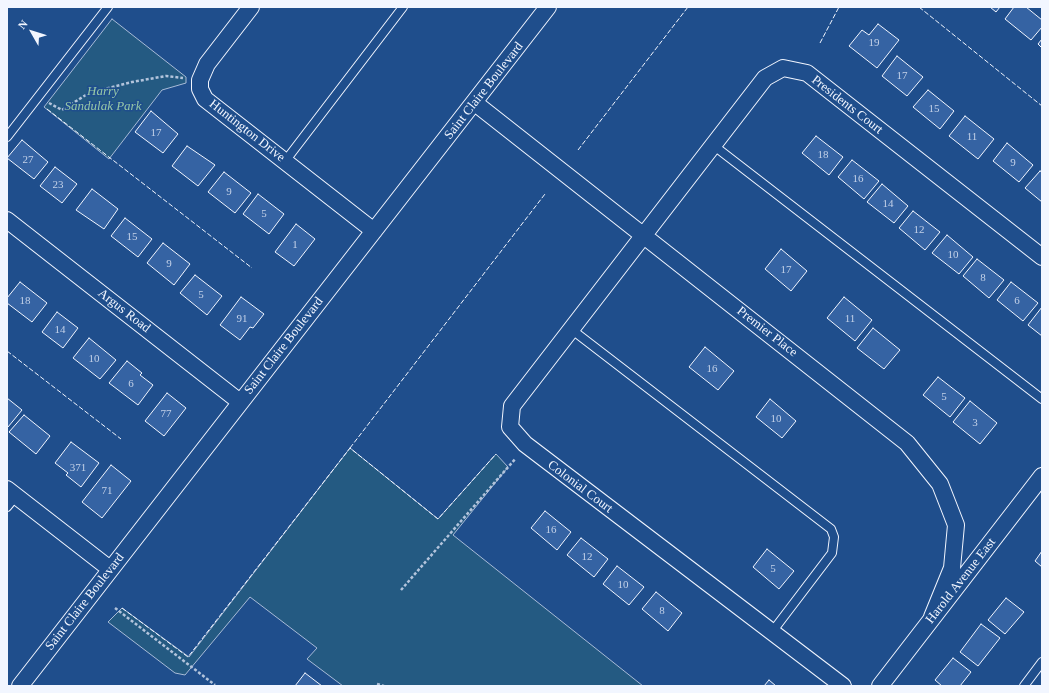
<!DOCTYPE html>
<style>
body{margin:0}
#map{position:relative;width:1049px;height:693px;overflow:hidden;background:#1f4e8c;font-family:Georgia,serif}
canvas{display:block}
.frame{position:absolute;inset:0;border:8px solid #f2f6ff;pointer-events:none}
.north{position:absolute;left:12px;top:12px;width:40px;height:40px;-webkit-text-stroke:3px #1f4e8c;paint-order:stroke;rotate:309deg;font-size:11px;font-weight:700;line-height:16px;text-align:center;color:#f2f6ff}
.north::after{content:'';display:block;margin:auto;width:14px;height:18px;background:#f2f6ff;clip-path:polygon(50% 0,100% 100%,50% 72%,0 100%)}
</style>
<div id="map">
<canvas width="1049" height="693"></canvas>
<div class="frame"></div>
<div class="north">N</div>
</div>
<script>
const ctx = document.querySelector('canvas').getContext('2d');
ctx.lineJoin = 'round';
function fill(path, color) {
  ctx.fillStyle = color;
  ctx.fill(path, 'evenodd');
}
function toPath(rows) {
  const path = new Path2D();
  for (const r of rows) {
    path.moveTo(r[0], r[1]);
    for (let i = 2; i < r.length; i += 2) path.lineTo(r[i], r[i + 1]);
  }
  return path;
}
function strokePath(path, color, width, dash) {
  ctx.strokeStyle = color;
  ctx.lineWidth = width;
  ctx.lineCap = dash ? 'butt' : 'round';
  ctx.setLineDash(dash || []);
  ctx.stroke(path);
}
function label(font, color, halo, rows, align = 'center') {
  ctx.font = font + ' Georgia,serif';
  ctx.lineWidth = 3;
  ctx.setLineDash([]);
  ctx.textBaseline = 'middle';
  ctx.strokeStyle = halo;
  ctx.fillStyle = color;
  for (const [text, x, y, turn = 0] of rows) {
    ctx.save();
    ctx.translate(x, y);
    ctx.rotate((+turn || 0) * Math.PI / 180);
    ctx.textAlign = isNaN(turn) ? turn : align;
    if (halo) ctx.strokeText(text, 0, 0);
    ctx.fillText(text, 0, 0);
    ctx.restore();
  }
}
const green = toPath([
 [112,19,186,77,186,83,162,90,109,159,44,107,112,19],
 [350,448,438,519,496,454,508,467,453,535,643,686,343,686,307,659,317,648,250,597,185,675,175,673,108,622,122,608,189,657,350,448]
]);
const building = toPath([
 [990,7,1000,7,996,12,990,7],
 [1014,7,1026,7,1042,20,1042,27,1031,40,1005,19,1014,7],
 [878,24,899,40,877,68,849,46,862,30,869,35,878,24],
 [1042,39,1042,48,1038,44,1042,39],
 [897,56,923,77,907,96,882,76,897,56],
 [928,90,954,111,940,129,913,107,928,90],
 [151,111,178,134,163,153,135,132,151,111],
 [965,116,994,139,978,159,949,136,965,116],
 [816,136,843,157,829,175,802,153,816,136],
 [22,140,48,162,34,179,7,158,22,140],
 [1007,143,1033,165,1019,182,993,161,1007,143],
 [187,146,215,165,198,186,172,166,187,146],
 [852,160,879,181,864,199,838,177,852,160],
 [55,167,77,184,62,203,40,186,55,167],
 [1040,171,1042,172,1042,202,1025,188,1040,171],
 [224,172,251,193,235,213,208,192,224,172],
 [882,184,908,206,894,223,867,202,882,184],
 [92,189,118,209,104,229,76,210,92,189],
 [258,194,284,214,269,234,243,214,258,194],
 [913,211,940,232,925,250,899,228,913,211],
 [125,218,152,239,138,257,111,236,125,218],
 [296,224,315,239,294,266,275,252,296,224],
 [947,235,973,257,959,274,932,253,947,235],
 [163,243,190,264,174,285,147,263,163,243],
 [781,249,807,271,791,291,765,269,781,249],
 [977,259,1004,280,989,298,963,276,977,259],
 [195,275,222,296,207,315,180,293,195,275],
 [20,282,47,303,32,322,7,303,7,298,20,282],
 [1011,282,1038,303,1023,321,997,300,1011,282],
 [241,297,264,314,253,328,250,327,240,340,220,325,241,297],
 [844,297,872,320,855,341,827,318,844,297],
 [1042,307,1042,336,1028,325,1042,307],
 [57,312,78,328,63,348,42,332,57,312],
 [873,328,900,350,884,369,857,348,873,328],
 [89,338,116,360,100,379,73,358,89,338],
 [705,347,734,371,718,390,689,367,705,347],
 [127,361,142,373,140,375,153,385,138,405,109,383,127,361],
 [938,377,965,398,950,417,923,395,938,377],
 [167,393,186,408,164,436,145,421,167,393],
 [7,398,22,410,8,427,7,427,7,398],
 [770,399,796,421,782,438,756,417,770,399],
 [970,401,997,423,980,444,953,422,970,401],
 [24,415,50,436,36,454,9,432,24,415],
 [71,442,99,463,81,487,66,475,68,473,55,463,71,442],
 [111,465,131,481,102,518,82,502,111,465],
 [545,511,571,532,557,550,531,528,545,511],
 [581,538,608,559,594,577,567,555,581,538],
 [767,549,794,571,779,589,753,567,767,549],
 [1042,551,1042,567,1035,561,1042,551],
 [617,566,644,587,629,605,603,584,617,566],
 [656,592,682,613,668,631,642,609,656,592],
 [1006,598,1024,612,1005,634,988,620,1006,598],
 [981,624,1000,638,978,666,960,652,981,624],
 [953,658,971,672,960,686,942,686,935,680,953,658],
 [305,673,322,686,295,686,305,673],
 [769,680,776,686,764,686,769,680]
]);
const path = toPath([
 [49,103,62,110,89,93,132,82,166,76,183,78],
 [401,590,516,458],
 [115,608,215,685],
 [377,684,384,686]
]);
const lane = toPath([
 [7,137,108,7],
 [713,145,1042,399],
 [286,160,403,7],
 [571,329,831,529,834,537,832,553,772,632],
 [7,507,16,496],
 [1024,686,1042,662]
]);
const street = toPath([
 [251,7,207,64,200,80,200,89,205,99,374,231],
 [475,103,907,443,940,484,956,525,952,568,932,617],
 [7,220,240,402],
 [7,489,110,569],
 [20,686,548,7],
 [843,686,525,444,510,427,512,406,765,78,783,68,807,73,1042,257],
 [880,686,1042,476]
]);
const fence = toPath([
 [919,7,1042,106],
 [820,43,839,7],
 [47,109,252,268],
 [578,150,688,7],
 [7,351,121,439],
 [350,448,545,194],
 [122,608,188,657,350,448,438,519,496,454]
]);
const numberNames = [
 ["19",874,43],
 ["17",902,76],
 ["15",934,109],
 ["17",156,133],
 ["11",972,137],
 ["18",823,155],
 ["27",28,160],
 ["9",1013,163],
 ["16",858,179],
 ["23",58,185],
 ["9",229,192],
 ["14",888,204],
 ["5",264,214],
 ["12",919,230],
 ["15",132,237],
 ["1",295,245],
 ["10",953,255],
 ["9",169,264],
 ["17",786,270],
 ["8",983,278],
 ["5",201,295],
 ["18",25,301],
 ["6",1017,301],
 ["91",242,319],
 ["11",850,319],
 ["14",60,330],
 ["10",94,359],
 ["16",712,369],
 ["6",131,384],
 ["5",944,397],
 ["77",166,414],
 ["10",776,419],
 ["3",975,423],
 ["371",78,468],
 ["71",107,491],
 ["16",551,530],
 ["12",587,557],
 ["5",773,569],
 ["10",623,585],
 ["8",662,611]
];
const streetNames = [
 ["Saint Claire Boulevard",484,91,-52],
 ["Presidents Court",847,105,38],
 ["Huntington Drive",247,131,38],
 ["Argus Road",124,311,38],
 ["Premier Place",767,332,38],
 ["Saint Claire Boulevard",284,346,-52],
 ["Colonial Court",580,487,37],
 ["Harold Avenue East",961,581,-52],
 ["Saint Claire Boulevard",85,602,-52]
];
const parkNames = [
 ["Harry",103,92],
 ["Sandulak Park",103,107]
];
fill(green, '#245a82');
strokePath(green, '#a8bbd7', 1);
fill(building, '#3563a3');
strokePath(building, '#f2f6ff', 1);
strokePath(lane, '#f2f6ff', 10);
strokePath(street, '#f2f6ff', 18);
strokePath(path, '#b3c4dc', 2.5, [3, 2]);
strokePath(lane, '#1f4e8c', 8);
strokePath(street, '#1f4e8c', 16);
strokePath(fence, '#f2f6ff', 1, [5, 2]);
label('11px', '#c3d1e8', null, numberNames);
label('13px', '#f2f6ff', '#1f4e8c', streetNames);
label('italic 13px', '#97c8a6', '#1f4e8c', parkNames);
</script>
